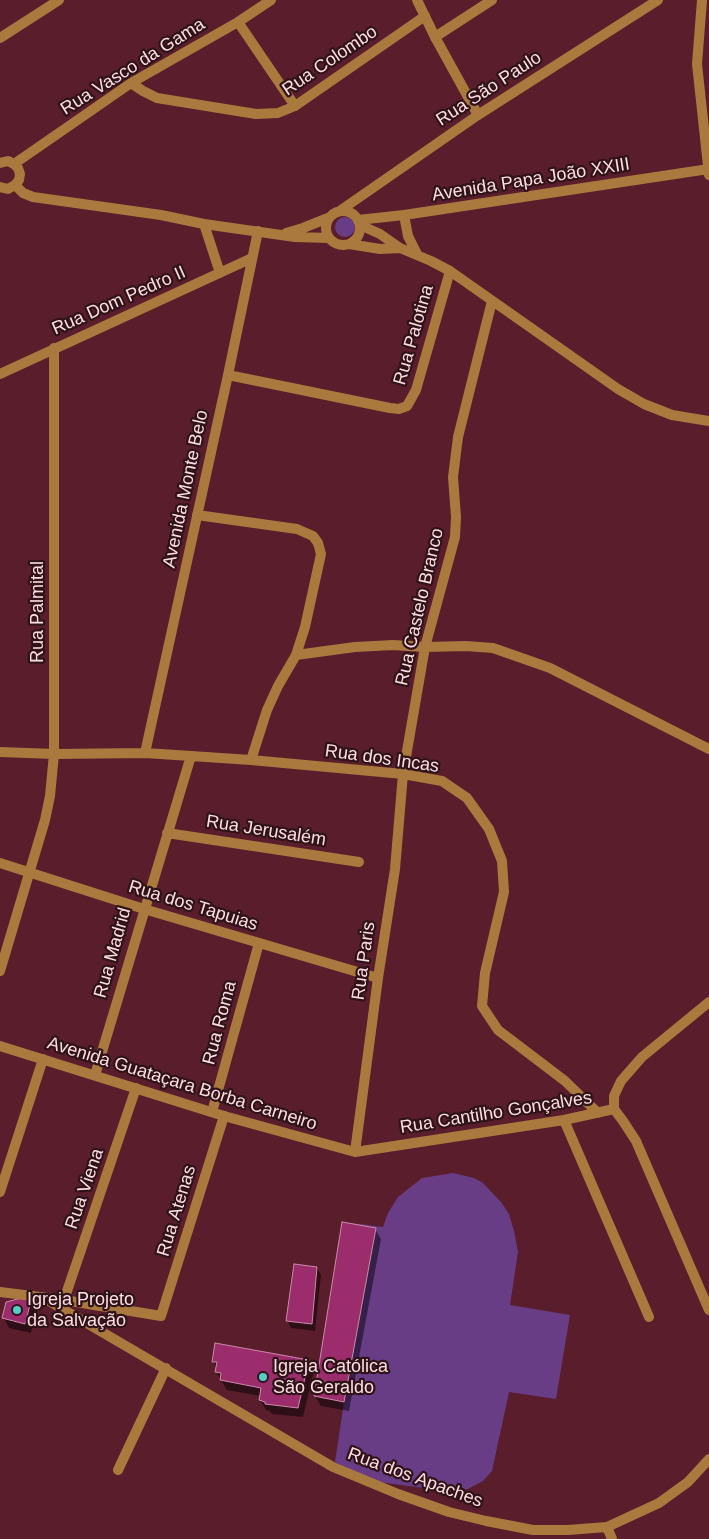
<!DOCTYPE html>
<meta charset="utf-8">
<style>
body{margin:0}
canvas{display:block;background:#591d2b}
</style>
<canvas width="709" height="1539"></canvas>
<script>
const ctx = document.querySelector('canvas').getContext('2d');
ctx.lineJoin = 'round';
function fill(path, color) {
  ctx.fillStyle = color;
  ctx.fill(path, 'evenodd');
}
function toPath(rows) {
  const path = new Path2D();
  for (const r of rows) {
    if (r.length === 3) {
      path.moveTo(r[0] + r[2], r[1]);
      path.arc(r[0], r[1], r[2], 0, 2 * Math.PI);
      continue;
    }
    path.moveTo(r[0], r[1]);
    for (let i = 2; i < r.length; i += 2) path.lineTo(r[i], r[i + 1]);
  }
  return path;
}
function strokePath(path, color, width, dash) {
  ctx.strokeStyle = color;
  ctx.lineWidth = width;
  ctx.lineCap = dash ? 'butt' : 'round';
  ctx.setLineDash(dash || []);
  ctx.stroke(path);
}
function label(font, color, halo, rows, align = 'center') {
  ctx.font = font + ' Arial,sans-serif';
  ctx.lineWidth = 4.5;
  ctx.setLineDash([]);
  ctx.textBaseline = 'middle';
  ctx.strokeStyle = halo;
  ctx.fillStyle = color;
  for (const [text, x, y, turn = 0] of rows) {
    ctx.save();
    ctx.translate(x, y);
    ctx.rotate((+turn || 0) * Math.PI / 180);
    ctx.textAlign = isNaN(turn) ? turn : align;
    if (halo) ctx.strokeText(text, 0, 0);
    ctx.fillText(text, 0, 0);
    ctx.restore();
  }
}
const green = toPath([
 [345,227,10],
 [453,1173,474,1178,483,1183,501,1202,509,1214,514,1231,518,1252,510,1305,570,1315,556,1399,509,1392,492,1471,483,1481,468,1489,454,1492,371,1481,363,1478,335,1462,344,1402,314,1396,342,1222,383,1227,388,1213,398,1197,422,1178]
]);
const shadow = toPath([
 [375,1229,381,1239,349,1411,321,1406,315,1396],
 [317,1268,321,1275,315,1331,291,1328,287,1320],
 [30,1302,36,1312,31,1333,9,1328,4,1318],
 [213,1361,308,1361,314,1371,303,1417,272,1414,270,1411,266,1410,260,1400,261,1396,227,1390,216,1372,217,1368]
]);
const building = toPath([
 [342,1222,376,1228,344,1402,314,1396,342,1222],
 [294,1264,317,1267,312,1324,286,1321,294,1264],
 [22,1298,31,1301,25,1324,2,1318,6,1302,22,1298],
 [215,1343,309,1360,298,1408,265,1404,265,1402,259,1400,261,1388,220,1380,221,1373,215,1372,217,1362,212,1362,215,1343]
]);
const minor = toPath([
 [702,0,697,64,709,175],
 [238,22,295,106],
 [435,37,492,0],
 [0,38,59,0],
 [131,83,143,91,157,98,256,114,278,113,295,106,425,16],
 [478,115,658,0],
 [14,164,131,83,238,22,271,0],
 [358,220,404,215,709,169],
 [204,224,220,273],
 [0,374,252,258],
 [228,375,390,408,399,409,407,406,416,390,450,271],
 [197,515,297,529,313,536,318,543,321,554,305,627,296,655],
 [0,752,54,754,145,753,191,756,251,760,403,774,442,781,467,798,489,829,502,861,504,892,485,973,482,1006,498,1030,565,1081,598,1113],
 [145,753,228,375,258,231],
 [251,760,267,710,278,686,296,655,355,647,393,645,425,647,466,646,493,648,550,668,709,749],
 [167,833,359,862],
 [0,863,144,909,378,978],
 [0,971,45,820,50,796,54,754,54,348],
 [95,1075,191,756],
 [614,1109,623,1121,636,1141,709,1310],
 [212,1112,259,943],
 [224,1116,355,1152,564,1120,614,1109,614,1096,621,1081,642,1057,709,1002],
 [564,1120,649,1317],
 [355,1152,378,978,395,869,403,774,425,647,455,537,456,517,453,477,458,437,492,301],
 [0,1192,43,1059],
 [42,1297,333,1467,398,1494,449,1512,486,1521,533,1530,568,1530,607,1527,659,1503,688,1482,709,1459],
 [64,1300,136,1088],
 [118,1470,166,1368],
 [607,1527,612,1539]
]);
const tertiary = toPath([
 [0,163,8,161,14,164,18,168,20,174,19,180,15,185,8,189,0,187],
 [15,185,23,193,33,197,161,215,204,224,295,237,329,238],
 [341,210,478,115,435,37,417,0],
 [343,228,17],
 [404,215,408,236,417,254],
 [360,225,380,234,400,248,431,261,450,271,618,389,644,404,672,415,709,421],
 [286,233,303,228,328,218],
 [349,244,380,249,400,248],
 [0,1046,224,1116,161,1316,64,1300,0,1292]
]);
const markers = [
 [17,1310,5,"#55cec6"],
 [263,1377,5,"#55cec6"]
];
const streetNames = [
 ["Rua Colombo",330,61,-34],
 ["Rua Vasco da Gama",133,67,-32],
 ["Rua São Paulo",489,89,-33],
 ["Avenida Papa João XXIII",531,180,-9],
 ["Rua Dom Pedro II",119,301,-24],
 ["Rua Palotina",414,335,-74],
 ["Avenida Monte Belo",186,489,-78],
 ["Rua Castelo Branco",420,607,-77],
 ["Rua Palmital",38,612,-90],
 ["Rua dos Incas",382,759,8],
 ["Rua Jerusalém",266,831,9],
 ["Rua dos Tapuias",193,906,17],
 ["Rua Madrid",113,953,-74],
 ["Rua Paris",364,961,-82],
 ["Rua Roma",220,1023,-75],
 ["Avenida Guataçara Borba Carneiro",182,1084,17],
 ["Rua Cantilho Gonçalves",496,1113,-9],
 ["Rua Viena",85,1189,-71],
 ["Rua Atenas",177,1211,-73],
 ["Rua dos Apaches",415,1478,20]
];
const poiNames = [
 ["Igreja Projeto",27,1300],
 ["da Salvação",27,1321],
 ["Igreja Católica",273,1367],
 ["São Geraldo",273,1388]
];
fill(green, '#683d86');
fill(shadow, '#0007');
fill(building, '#9c2d6c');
strokePath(building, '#ca89a8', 1);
strokePath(minor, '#aa793d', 10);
strokePath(tertiary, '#aa793d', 10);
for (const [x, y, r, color] of markers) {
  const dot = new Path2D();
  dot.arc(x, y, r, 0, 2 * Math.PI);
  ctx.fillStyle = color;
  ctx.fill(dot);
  strokePath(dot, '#2e1318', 2);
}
label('18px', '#fddde1', '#2e1318', streetNames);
label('18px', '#fddde1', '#2e1318', poiNames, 'left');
</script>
